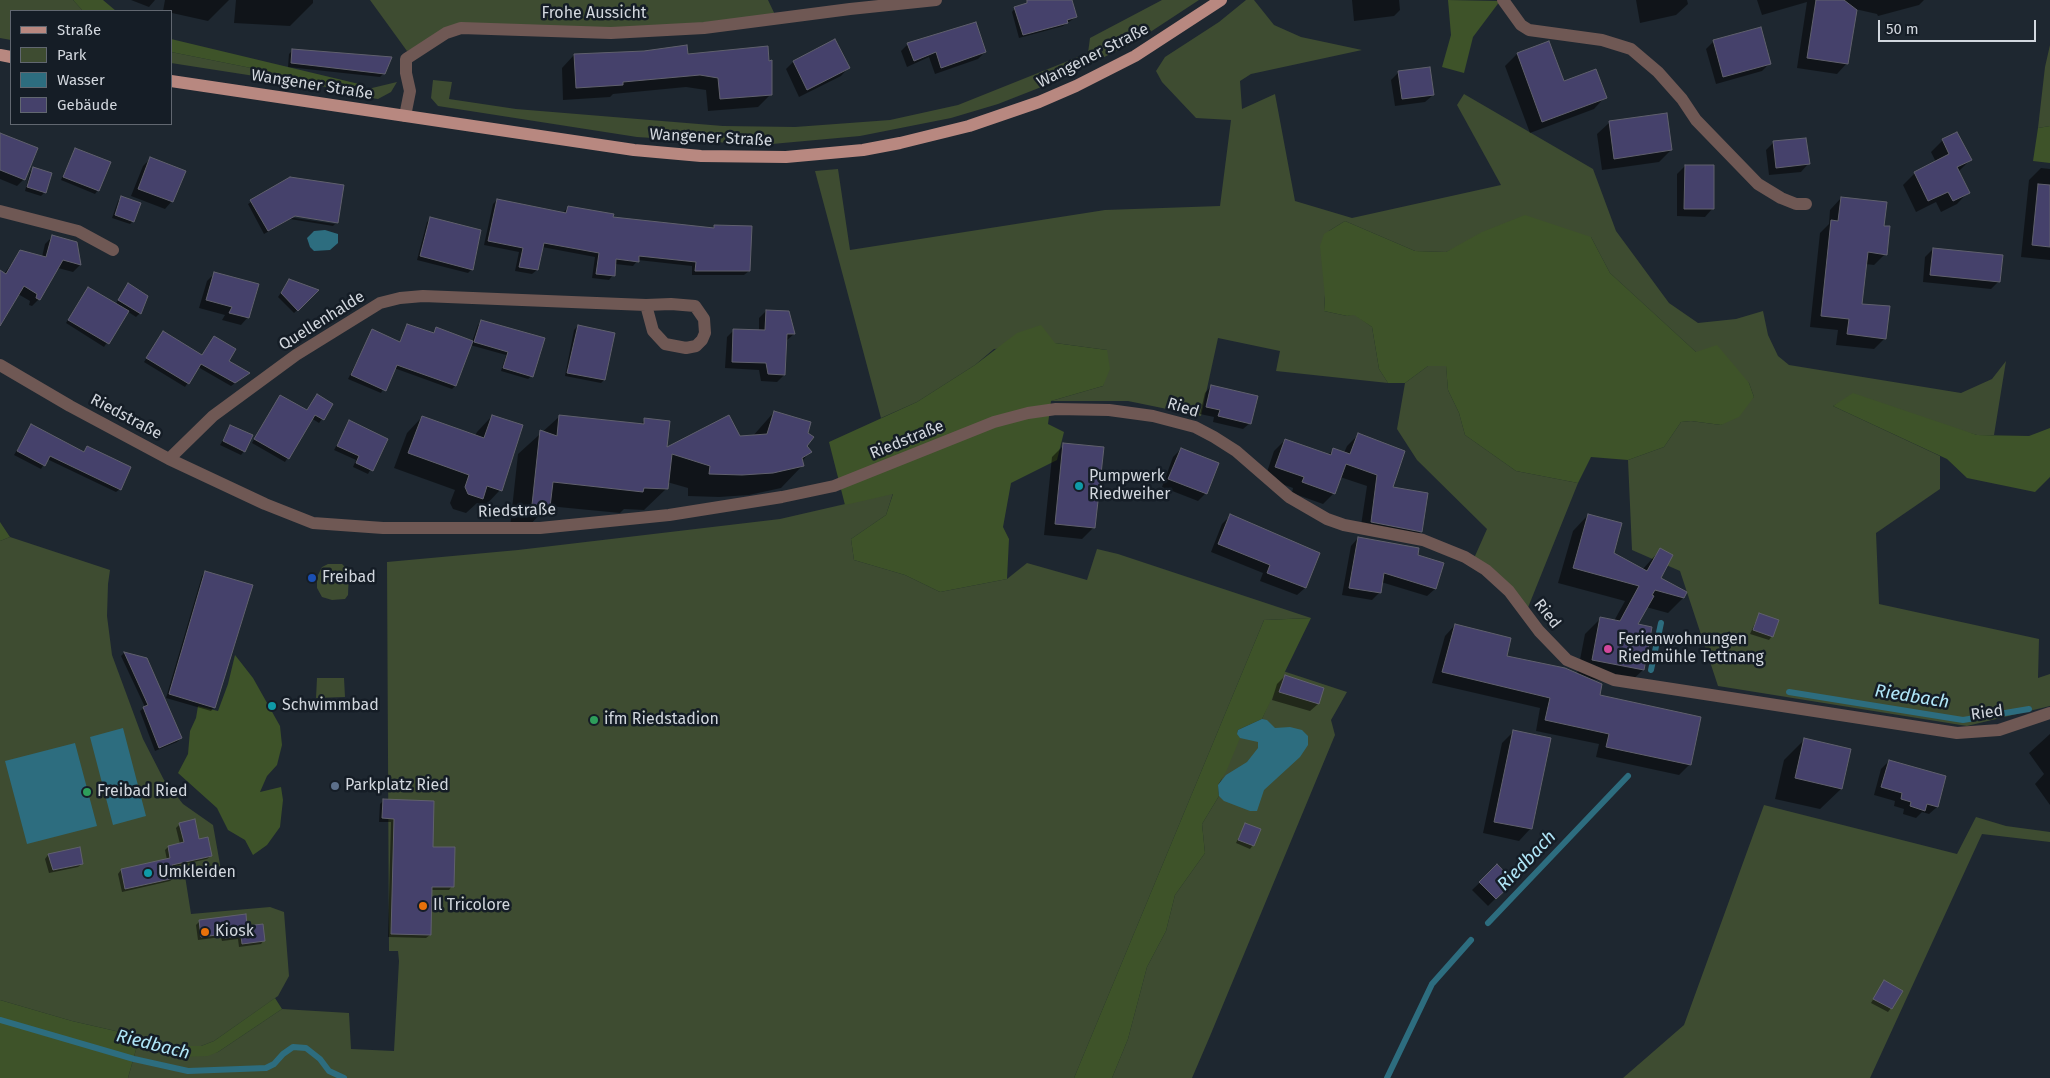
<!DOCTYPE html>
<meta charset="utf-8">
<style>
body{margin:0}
#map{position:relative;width:2050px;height:1078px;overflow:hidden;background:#1e2730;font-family:"Fira Sans",sans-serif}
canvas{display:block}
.legend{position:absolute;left:10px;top:10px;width:162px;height:115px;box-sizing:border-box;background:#151d26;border:1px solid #616770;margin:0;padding:6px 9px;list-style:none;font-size:15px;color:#d2d7de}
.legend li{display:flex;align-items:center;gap:10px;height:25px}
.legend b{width:25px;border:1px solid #616770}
.scale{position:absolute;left:1878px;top:20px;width:158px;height:22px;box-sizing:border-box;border:2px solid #d2d7de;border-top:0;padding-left:6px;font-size:15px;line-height:18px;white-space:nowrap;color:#d2d7de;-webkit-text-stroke:4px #151d26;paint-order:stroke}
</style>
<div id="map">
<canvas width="2050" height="1078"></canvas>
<ul class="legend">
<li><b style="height:6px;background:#b88880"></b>Straße</li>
<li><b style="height:14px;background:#3e4c31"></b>Park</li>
<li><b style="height:14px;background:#2d6d7f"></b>Wasser</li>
<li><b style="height:14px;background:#45416b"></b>Gebäude</li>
</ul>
<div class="scale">50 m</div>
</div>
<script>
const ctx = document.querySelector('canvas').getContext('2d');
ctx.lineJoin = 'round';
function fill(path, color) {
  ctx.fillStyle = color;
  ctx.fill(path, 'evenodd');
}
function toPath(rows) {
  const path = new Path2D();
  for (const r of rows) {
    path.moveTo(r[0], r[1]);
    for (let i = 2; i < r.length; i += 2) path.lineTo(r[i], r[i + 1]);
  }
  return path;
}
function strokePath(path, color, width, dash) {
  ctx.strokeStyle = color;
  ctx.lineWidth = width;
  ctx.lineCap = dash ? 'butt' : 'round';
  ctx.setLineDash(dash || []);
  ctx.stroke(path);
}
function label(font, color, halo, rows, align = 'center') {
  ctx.font = font + ' "Fira Sans",sans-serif';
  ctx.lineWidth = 5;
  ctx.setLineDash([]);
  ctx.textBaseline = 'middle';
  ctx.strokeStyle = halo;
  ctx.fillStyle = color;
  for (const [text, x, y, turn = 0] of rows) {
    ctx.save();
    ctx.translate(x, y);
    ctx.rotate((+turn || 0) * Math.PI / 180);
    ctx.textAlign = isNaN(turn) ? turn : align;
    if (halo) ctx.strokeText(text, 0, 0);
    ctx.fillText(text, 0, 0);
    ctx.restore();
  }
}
const green = toPath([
 [0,0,73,0,83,11,11,11,11,40,0,38],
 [370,0,768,0,777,19,704,28,461,28,407,51],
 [1162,0,1199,0,1135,42,1049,84,998,104,951,118,860,136,761,145,637,137,438,106,431,98,433,80,452,82,449,99,516,109,723,126,795,127,890,120,958,105,1088,53,1090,38],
 [1246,0,1254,0,1274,25,1301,37,1362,50,1251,74,1240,81,1242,109,1275,94,1295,201,1352,218,1501,185,1457,105,1464,94,1593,169,1616,231,1669,303,1698,323,1736,319,1763,311,1768,335,1778,356,1789,365,1961,393,1992,379,2006,361,1994,435,1977,435,1845,400,1833,406,1940,456,1940,489,1876,533,1879,604,2039,639,2038,678,2050,674,2050,706,1967,726,1718,686,1680,571,1632,550,1628,460,1664,447,1681,422,1691,421,1721,425,1754,397,1749,383,1696,352,1610,273,1591,237,1458,247,1446,252,1415,251,1345,221,1332,229,1329,231,1324,311,1347,316,1354,314,1372,327,1379,369,1388,383,1276,371,1280,351,1218,338,1201,416,1128,401,1051,401,1103,386,1107,350,1055,343,994,349,975,365,917,402,881,418,815,171,838,169,850,250,1105,210,1220,206,1231,120,1196,118,1162,82,1156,71,1165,57,1219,22],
 [2050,45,2050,126,2038,128,2045,67],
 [171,52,351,88,338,89,171,63],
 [397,82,391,92,378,99,347,94],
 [1446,365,1448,390,1459,413,1465,435,1516,471,1578,483,1525,615,1500,589,1471,565,1487,529,1417,460,1397,429,1405,383,1428,366],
 [893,493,886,515,851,539,854,560,905,575,940,592,1007,579,1027,563,1087,580,1097,549,1118,554,1311,618,1264,620,1074,1078,128,1078,137,1046,181,1057,218,1052,282,1009,349,1013,351,1049,394,1051,399,961,398,951,389,951,387,562,518,550,780,519],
 [10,537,110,570,108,584,107,616,112,655,143,739,164,780,183,804,213,825,221,870,185,876,191,914,270,907,284,912,289,976,278,996,214,1041,201,1046,181,1046,72,1021,0,1000,0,541],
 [328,564,342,564,349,571,348,595,345,599,332,600,322,597,317,588,317,577,322,567],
 [1283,671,1347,692,1331,720,1335,735,1210,1036,1192,1078,1112,1078,1128,1039,1147,967,1166,931,1175,895,1205,853,1202,824,1219,796,1218,785,1221,781,1238,730,1262,719],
 [317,678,344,678,345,697,316,698],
 [1764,805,1957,854,1976,817,2006,826,2050,832,2050,842,1982,834,1870,1078,1623,1078,1684,1025]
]);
const forest = toPath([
 [73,0,103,0,116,11,83,11],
 [1448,0,1500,1,1473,37,1464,73,1442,67,1451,35],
 [171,39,359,84,351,88,171,52],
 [2050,126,2050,163,2033,161,2038,128],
 [1525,215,1591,237,1610,273,1696,352,1717,345,1749,383,1754,397,1739,417,1721,425,1691,421,1681,422,1664,447,1628,460,1591,457,1578,483,1516,471,1465,435,1459,413,1448,390,1446,366,1428,366,1405,383,1388,383,1379,369,1372,327,1354,315,1347,316,1324,311,1325,297,1320,246,1324,234,1345,221,1415,251,1446,252,1482,232],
 [1041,325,1055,343,1107,350,1110,369,1103,386,1051,401,1048,424,1064,432,1057,460,1011,483,1003,527,1009,539,1007,579,940,592,905,575,854,560,851,539,886,515,893,494,845,505,829,442,917,402,975,365,1017,333],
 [1853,393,1977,435,2029,436,2050,428,2050,477,2035,492,1967,478,1947,459,1833,406],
 [0,522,10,537,0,541],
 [1311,618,1262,719,1238,730,1237,734,1240,738,1226,772,1218,785,1219,796,1202,824,1205,853,1175,895,1166,931,1147,967,1128,1039,1112,1078,1074,1078,1264,620],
 [235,655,253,678,280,726,282,745,277,765,267,776,260,792,281,787,283,800,280,827,267,845,253,855,245,840,228,830,217,808,178,773,188,754,190,731,196,718,198,706,218,711,228,684],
 [275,998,282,1009,218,1052,208,1056,181,1057,137,1046,128,1078,0,1078,0,1000,72,1021,181,1046,201,1046,214,1041]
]);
const water = toPath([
 [325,230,338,234,338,243,330,250,314,251,310,247,307,238,314,231],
 [1262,719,1267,720,1275,728,1290,727,1302,730,1308,736,1308,745,1300,757,1264,790,1257,811,1250,811,1224,801,1219,796,1218,785,1226,775,1247,762,1258,748,1258,742,1240,738,1237,734,1238,730],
 [123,728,146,816,113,825,90,737],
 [75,743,97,826,27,844,5,761]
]);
const shadow = toPath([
 [131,0,155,0,149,7],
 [165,0,229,0,208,21,163,11],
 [236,0,313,0,313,3,290,26,234,23],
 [1041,0,1071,0,1076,17,1063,26,1019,38,1012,12,1015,8],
 [1352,0,1399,0,1400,10,1394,16,1354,21],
 [1636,0,1687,0,1688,4,1676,15,1640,23],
 [1757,0,1924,0,1919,5,1878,16,1877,14,1855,9,1847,63,1837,74,1797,68,1807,2,1762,15],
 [835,41,848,68,841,76,799,97,786,69,793,62],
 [1714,41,1770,63,1762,71,1716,84,1706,49],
 [1549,43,1564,83,1605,97,1594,109,1530,133,1505,66,1517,54],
 [908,44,985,52,978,59,935,74,929,57,907,67,901,51],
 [293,50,384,73,380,77,288,67,289,54],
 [574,55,687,55,771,94,758,107,708,111,706,90,686,87,613,94,610,97,563,100,562,68],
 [1399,72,1433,95,1425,102,1395,106,1391,80],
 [1609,123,1671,150,1659,162,1602,170,1597,134],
 [1957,133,1970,160,1958,172,1968,192,1957,204,1941,212,1936,202,1916,212,1903,185,1915,173,1936,162,1931,152,1943,140],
 [0,134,24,179,17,186,0,179],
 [1774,142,1808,164,1801,172,1769,175,1766,150],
 [75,149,98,190,95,194,61,180],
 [151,158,172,201,165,209,131,196,143,166],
 [1685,166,1712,209,1705,217,1677,216,1677,174],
 [2041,168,2050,169,2050,260,2021,257,2029,180],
 [33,169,45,192,41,196,25,191,30,172],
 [290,178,342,186,335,223,335,221,289,214,288,217,335,224,333,226,290,219,264,234,248,204],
 [121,198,133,221,130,224,112,218,118,201],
 [1841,198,1883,227,1885,254,1874,265,1865,264,1861,305,1885,338,1874,349,1836,345,1838,330,1810,327,1820,233,1829,224,1830,210],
 [497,200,563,213,568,207,612,218,712,229,714,226,749,271,744,275,692,275,692,266,638,260,633,266,615,264,613,275,609,280,592,278,595,257,542,247,537,270,532,274,515,271,519,252,484,245,493,204],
 [431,218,472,269,468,273,417,260,427,222],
 [52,237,76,243,80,265,73,272,58,268,39,299,32,306,29,305,30,301,18,294,0,320,0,272,4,274,21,251,42,257,45,244],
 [1933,249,1998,282,1991,289,1923,282,1925,257],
 [215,273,248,317,241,325,222,320,225,315,199,308,207,281],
 [289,281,317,291,294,313,278,297],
 [128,285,147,296,140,313,136,317,127,311,104,347,66,323,88,289,115,305],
 [766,311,794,334,786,341,784,375,777,382,761,381,759,370,725,368,727,337,734,330,759,331,759,318],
 [482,322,532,376,528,379,501,371,506,355,470,345,455,386,452,389,394,368,381,393,348,379,372,331,399,343,408,325,432,334,436,329,472,342,478,325],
 [578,326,614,334,604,380,601,383,565,376,574,330],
 [163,333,202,356,227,361,248,374,231,386,198,367,185,387,144,362],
 [1211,386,1250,423,1243,429,1213,422,1214,417,1200,414,1205,393],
 [280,396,306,411,317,396,332,405,319,423,311,418,285,462,252,443],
 [774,412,810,452,802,461,803,465,781,488,749,495,719,497,688,496,688,488,667,482,667,488,644,510,624,509,620,513,548,506,526,529,510,527,518,454,560,416,640,425,645,420,665,449,752,437],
 [492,416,500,490,485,506,477,503,466,513,453,509,450,503,455,490,394,468,407,433,422,417,475,436,477,432],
 [350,422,386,440,368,474,353,467,356,460,334,450],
 [31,426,83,452,87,448,120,489,116,492,47,459,41,469,14,455],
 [231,426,244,451,241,455,220,445],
 [1358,435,1421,531,1410,542,1360,532,1367,486,1340,477,1334,493,1323,504,1292,493,1293,488,1265,478,1274,451,1285,440,1328,455,1334,449,1344,453,1347,446],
 [1064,445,1094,527,1082,539,1044,535,1052,457],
 [1181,449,1206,493,1198,501,1162,487,1173,457],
 [1588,515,1612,554,1642,570,1660,550,1659,579,1683,598,1668,613,1646,607,1636,625,1643,670,1627,685,1586,678,1598,696,1690,764,1679,775,1596,757,1599,744,1536,731,1540,708,1432,683,1445,636,1455,625,1505,657,1577,675,1585,634,1601,618,1614,621,1625,601,1558,583,1573,531],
 [1230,516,1318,554,1305,588,1297,595,1260,581,1263,573,1211,552,1222,524],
 [1358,538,1443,564,1435,589,1427,596,1381,582,1380,592,1372,600,1342,595,1351,546],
 [205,572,214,707,211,711,166,698,202,576],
 [1759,614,1772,636,1769,640,1750,634],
 [124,653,147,659,181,738,177,742,155,751,140,711,145,707,121,656],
 [1285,676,1318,704,1310,711,1272,700,1277,684],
 [1514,731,1549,739,1530,829,1519,841,1483,833,1502,743],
 [2050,734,2050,805,2035,784,2044,774,2029,753],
 [1805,739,1841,789,1820,809,1775,799,1784,760],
 [1889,761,1937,807,1929,814,1922,812,1916,818,1903,814,1904,809,1894,806,1895,801,1874,795,1881,769],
 [383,801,431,848,452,886,449,890,431,890,430,935,426,938,388,937,391,822,379,822,380,804],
 [180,824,198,840,211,856,207,859,171,867,174,878,170,881,122,892,118,874,121,870,167,860,165,850,168,847,180,844,176,828],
 [1245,825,1253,845,1250,849,1236,843],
 [48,855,82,864,78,867,49,873,45,859],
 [1497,866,1512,882,1488,906,1472,890],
 [200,921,246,928,264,940,261,944,239,947,238,939,222,941,221,937,198,940,196,925],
 [1884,982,1891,1008,1888,1012,1871,1003]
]);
const stream = toPath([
 [1651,670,1661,623],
 [1789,692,1963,720,2029,709],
 [1488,923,1628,776],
 [0,1020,134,1059,188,1071,266,1068,274,1064,283,1054,293,1047,306,1048,320,1059,329,1071,344,1078],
 [1387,1078,1432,984,1471,940]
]);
const building = toPath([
 [1027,0,1072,0,1077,17,1067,20,1068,23,1023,35,1014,7,1027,3,1027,0],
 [1816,0,1844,0,1857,10,1848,64,1807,58,1816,0],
 [976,22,986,52,941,68,936,52,914,61,907,43,976,22],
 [1761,27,1771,64,1723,77,1713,40,1761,27],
 [835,39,850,68,807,90,793,61,835,39],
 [1549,41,1564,81,1596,69,1607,98,1542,122,1517,53,1549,41],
 [687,45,688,54,768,46,769,61,772,60,772,95,720,99,718,78,700,75,623,82,623,85,576,88,574,54,644,51,687,45],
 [292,49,392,57,385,74,291,63,292,49],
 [1430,67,1434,95,1402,99,1398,71,1430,67],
 [1667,113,1672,150,1614,159,1609,121,1667,113],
 [1957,132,1972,160,1957,167,1970,193,1953,201,1948,192,1928,201,1914,172,1949,154,1942,139,1957,132],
 [0,133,38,148,25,180,0,170,0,133],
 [1806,138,1810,164,1776,168,1773,141,1806,138],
 [75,148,111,162,99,191,63,177,75,148],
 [150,157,186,171,173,202,138,189,150,157],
 [1685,165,1714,165,1714,209,1684,209,1685,165],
 [33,167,52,173,46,193,27,187,33,167],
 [290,177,344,185,338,223,295,216,268,231,250,200,290,177],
 [2038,184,2050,185,2050,247,2032,245,2038,184],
 [121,196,141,203,134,222,115,215,121,196],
 [1841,197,1887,202,1884,226,1890,226,1887,255,1868,252,1862,304,1890,306,1886,339,1847,334,1849,319,1821,316,1831,220,1838,221,1841,197],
 [497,199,566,213,568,206,614,214,613,217,714,228,714,225,752,226,750,271,695,271,696,262,639,256,639,262,616,259,615,276,596,274,599,253,544,243,538,270,519,267,523,248,488,241,497,199],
 [430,217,481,230,473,270,420,256,430,217],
 [52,235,77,242,81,265,63,260,40,300,36,298,37,294,24,286,0,326,0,270,6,274,20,250,46,257,52,235],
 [1933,248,2003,255,2000,282,1930,275,1933,248],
 [214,272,259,284,249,318,229,313,232,307,206,300,214,272],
 [289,279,319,290,298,311,281,293,289,279],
 [128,283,148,296,141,314,118,300,128,283],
 [88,287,129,311,109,344,68,320,88,287],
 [766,310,789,311,795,334,787,334,785,375,768,374,766,363,732,362,733,329,765,330,766,310],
 [481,320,545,338,533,377,503,368,508,352,474,342,481,320],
 [407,324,434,333,436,327,473,341,456,386,397,365,386,391,351,375,372,329,400,342,407,324],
 [578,325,615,333,605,380,567,373,578,325],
 [163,331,202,355,214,336,236,349,229,361,250,373,235,383,201,364,189,384,146,358,163,331],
 [1211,385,1258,396,1251,424,1218,416,1220,410,1206,407,1211,385],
 [317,394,333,404,324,420,315,415,289,459,254,439,280,395,307,410,317,394],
 [774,411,811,422,808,433,814,437,807,446,812,452,802,458,804,466,773,473,742,475,709,474,710,466,672,454,668,489,644,488,643,492,553,482,550,507,532,505,540,430,557,436,559,415,644,424,644,418,670,421,667,447,729,415,740,436,767,434,774,411],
 [492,415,523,425,502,491,487,486,483,499,468,494,465,487,469,475,408,453,422,416,484,438,492,415],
 [349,420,388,439,373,471,356,463,359,456,337,446,349,420],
 [31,424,84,452,87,446,131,467,121,490,50,456,45,466,17,451,31,424],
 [230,425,253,435,245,452,223,441,230,425],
 [1358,433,1405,451,1393,487,1428,493,1422,532,1371,522,1377,475,1346,464,1335,494,1302,482,1304,477,1275,467,1285,439,1331,455,1333,448,1350,454,1358,433],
 [1063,443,1104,447,1095,528,1055,524,1063,443],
 [1181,448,1219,463,1207,494,1168,479,1181,448],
 [1230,514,1320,553,1306,588,1267,573,1270,565,1218,544,1230,514],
 [1588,514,1622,523,1614,553,1647,571,1660,548,1673,555,1661,578,1687,592,1684,598,1655,590,1652,595,1654,596,1638,624,1652,627,1644,670,1592,660,1600,617,1620,621,1639,586,1573,568,1588,514],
 [1358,537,1419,548,1418,555,1444,563,1436,589,1384,573,1381,593,1349,588,1358,537],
 [205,571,253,585,215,708,169,694,205,571],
 [1759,613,1779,620,1773,637,1753,630,1759,613],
 [1455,624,1511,638,1507,656,1565,668,1602,684,1600,695,1701,717,1691,765,1606,747,1609,734,1545,720,1550,698,1442,672,1455,624],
 [124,652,147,658,182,738,159,748,143,707,148,705,124,652],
 [1285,675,1324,688,1319,704,1279,692,1285,675],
 [1513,730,1551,738,1532,829,1494,822,1513,730],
 [1804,738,1851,749,1842,789,1795,778,1804,738],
 [1889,760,1946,776,1938,807,1927,804,1925,811,1910,806,1911,802,1901,799,1902,793,1881,787,1889,760],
 [383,799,434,801,433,847,455,847,454,887,432,887,431,935,391,934,394,819,382,818,383,799],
 [195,819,199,839,208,837,212,856,172,865,175,878,125,889,121,869,170,858,168,846,184,842,179,823,195,819],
 [1245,823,1261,829,1254,846,1238,840,1245,823],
 [80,847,83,864,53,870,48,854,80,847],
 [1497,864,1514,882,1496,899,1479,882,1497,864],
 [246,914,247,926,263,924,265,941,242,944,241,936,225,938,224,934,201,937,199,920,246,914],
 [1884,980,1903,991,1892,1009,1873,999,1884,980]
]);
const minor = toPath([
 [1503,0,1521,25,1529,30,1602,40,1631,49,1658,72,1682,99,1696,120,1758,184,1781,198,1796,204,1806,204],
 [405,116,410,91,406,73,406,59,446,33,461,28,611,33,704,28,850,9,936,0],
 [0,211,78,231,113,250],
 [0,365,70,406,169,459,265,504,313,523,383,528,540,528,669,515,782,497,834,486,994,422,1028,413,1056,409,1109,410,1153,416,1195,427,1214,437,1236,451,1289,497,1327,519,1344,525,1423,540,1465,557,1486,570,1509,591,1539,631,1567,660,1614,680,1957,733,1999,730,2050,713],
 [169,459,213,416,296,355,380,303,400,298,423,296,646,305,653,331,665,344,686,348,696,346,702,340,705,333,704,319,695,306,671,304,646,305]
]);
const major = toPath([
 [0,55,11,57],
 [171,81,634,150,701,156,786,157,863,150,900,143,969,126,1039,102,1076,86,1135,56,1221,0]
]);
const markers = [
 [1079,486,5,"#0f9aa8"],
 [312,578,5,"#1a4fb4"],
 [1608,649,5,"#d1479c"],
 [272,706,5,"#0f9aa8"],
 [594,720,5,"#2e9e5b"],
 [335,786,5,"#5c6f8a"],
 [87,792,5,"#2e9e5b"],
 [148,873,5,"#0f9aa8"],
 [423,906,5,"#e8710a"],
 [205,932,5,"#e8710a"]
];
const streetNames = [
 ["Frohe Aussicht",594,14],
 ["Wangener Straße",1093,56,-27],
 ["Wangener Straße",312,85,9],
 ["Wangener Straße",711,138,3],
 ["Quellenhalde",322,321,-32],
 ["Ried",1183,408,17],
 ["Riedstraße",126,417,28],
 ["Riedstraße",907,440,-22],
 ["Riedstraße",517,511,-2],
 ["Ried",1547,614,52],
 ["Ried",1987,713,-8]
];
const poiNames = [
 ["Pumpwerk",1089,477],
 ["Riedweiher",1089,495],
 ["Freibad",322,578],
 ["Ferienwohnungen",1618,640],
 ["Riedmühle Tettnang",1618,658],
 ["Schwimmbad",282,706],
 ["ifm Riedstadion",604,720],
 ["Parkplatz Ried",345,786],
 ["Freibad Ried",97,792],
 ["Umkleiden",158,873],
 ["Il Tricolore",433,906],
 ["Kiosk",215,932]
];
const waterNames = [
 ["Riedbach",1912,697,9],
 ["Riedbach",1527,861,-46],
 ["Riedbach",153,1045,14]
];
fill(green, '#3e4c31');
fill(forest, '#3e5329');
fill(water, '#2d6d7f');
fill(shadow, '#0007');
strokePath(stream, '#2d6d7f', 6);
fill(building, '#45416b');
strokePath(building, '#60606d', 1);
strokePath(minor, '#6f5854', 12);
strokePath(major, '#b88880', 12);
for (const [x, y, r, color] of markers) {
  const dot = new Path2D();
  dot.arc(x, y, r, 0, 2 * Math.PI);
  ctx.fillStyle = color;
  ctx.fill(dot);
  strokePath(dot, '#151d26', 2);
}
label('16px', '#d2d7de', '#151d26', streetNames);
label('16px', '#d2d7de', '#151d26', poiNames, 'left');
label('italic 18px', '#b0e6f8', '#151d26', waterNames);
</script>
